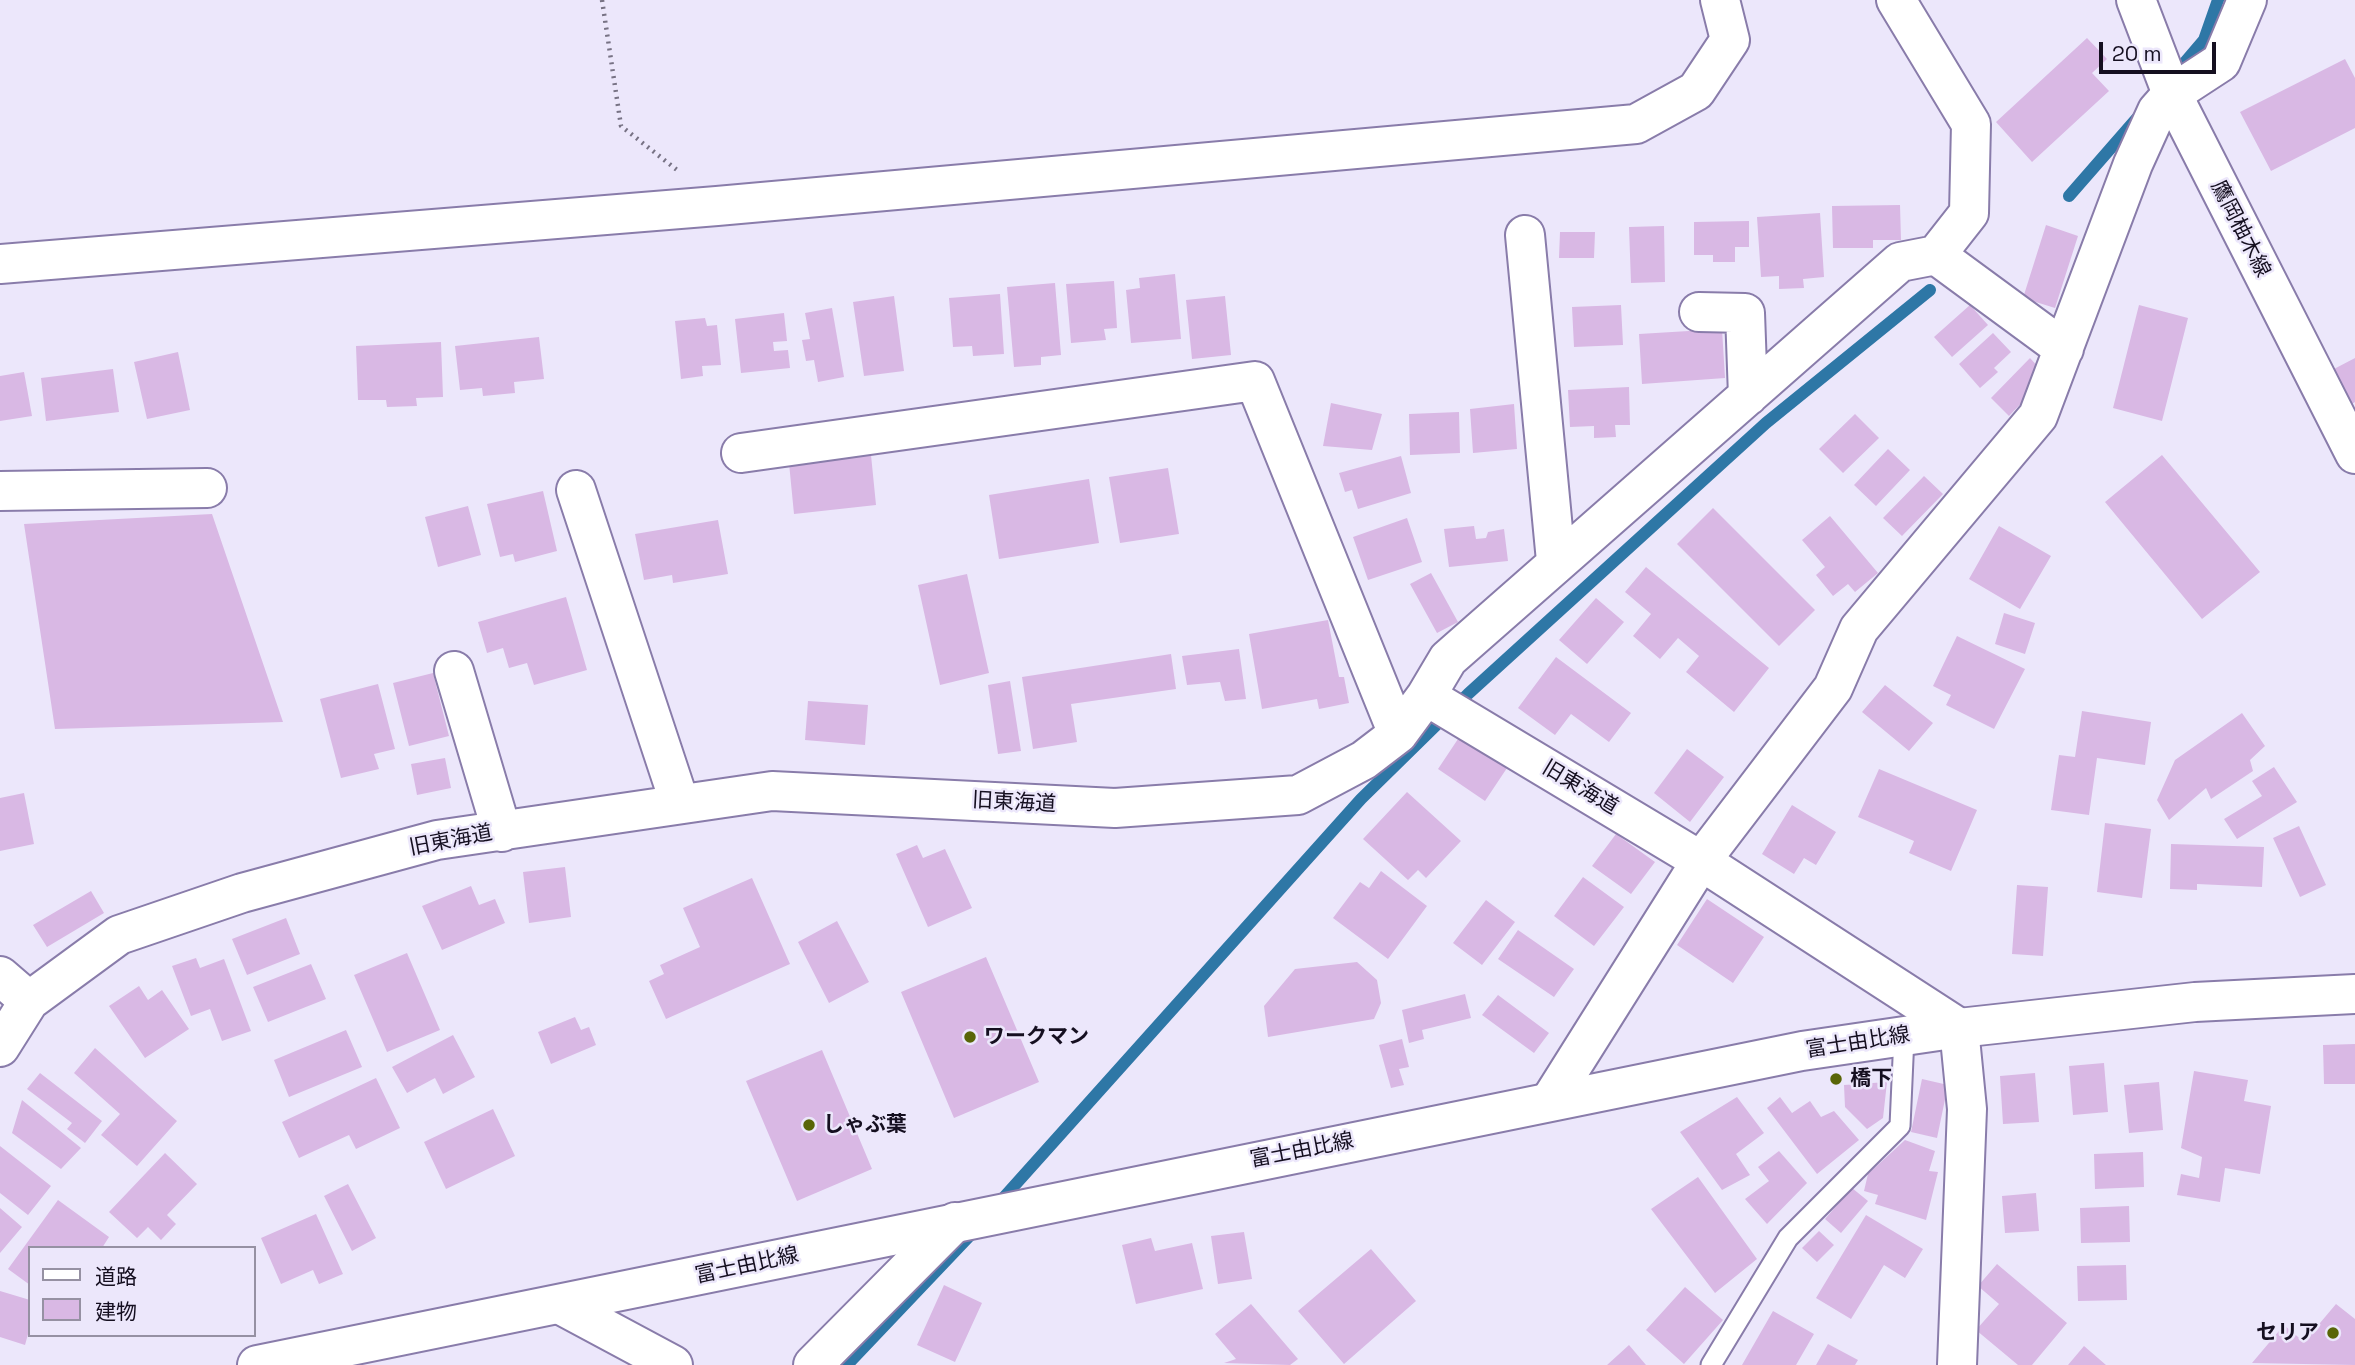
<!DOCTYPE html>
<meta charset="utf-8">
<style>
body{margin:0}
#map{position:relative;width:2355px;height:1365px;overflow:hidden;background:#ece7fb;font-family:"Space Grotesk","Noto Sans JP",sans-serif}
canvas{display:block}
.legend{position:absolute;left:28px;top:1246px;width:228px;height:91px;box-sizing:border-box;background:#ece7fb;border:2px solid #9691a3;margin:0;padding:9px 12px;list-style:none;font-size:21px;color:#150f20}
.legend li{display:flex;align-items:center;gap:14px;height:35px}
.legend b{width:35px;border:2px solid #9691a3}
.scale{position:absolute;left:2099px;top:42px;width:117px;height:32px;box-sizing:border-box;border:4px solid #150f20;border-top:0;padding-left:9px;font-size:21px;line-height:24px;white-space:nowrap;color:#150f20;-webkit-text-stroke:5px #ece7fb;paint-order:stroke}
</style>
<div id="map">
<canvas width="2355" height="1365"></canvas>
<ul class="legend">
<li><b style="height:9px;background:#fff"></b>道路</li>
<li><b style="height:19px;background:#d9b8e4"></b>建物</li>
</ul>
<div class="scale">20 m</div>
</div>
<script>
const ctx = document.querySelector('canvas').getContext('2d');
ctx.lineJoin = 'round';
function toPath(rows) {
  const path = new Path2D();
  for (const r of rows) {
    path.moveTo(r[0], r[1]);
    for (let i = 2; i < r.length; i += 2) path.lineTo(r[i], r[i + 1]);
  }
  return path;
}
function strokePath(path, color, width, dash) {
  ctx.strokeStyle = color;
  ctx.lineWidth = width;
  ctx.lineCap = dash ? 'butt' : 'round';
  ctx.setLineDash(dash || []);
  ctx.stroke(path);
}
function fill(path, color) {
  ctx.fillStyle = color;
  ctx.fill(path, 'evenodd');
}
function label(font, color, halo, rows, align = 'center') {
  ctx.font = font + ' "Space Grotesk","Noto Sans JP",sans-serif';
  ctx.lineWidth = 5;
  ctx.setLineDash([]);
  ctx.textBaseline = 'middle';
  ctx.strokeStyle = halo;
  ctx.fillStyle = color;
  for (const [text, x, y, turn = 0] of rows) {
    ctx.save();
    ctx.translate(x, y);
    ctx.rotate((+turn || 0) * Math.PI / 180);
    ctx.textAlign = isNaN(turn) ? turn : align;
    if (halo) ctx.strokeText(text, 0, 0);
    ctx.fillText(text, 0, 0);
    ctx.restore();
  }
}
const stream = toPath([
 [2175,74,2204,40,2218,0],
 [2069,196,2138,117],
 [997,1205,1361,799,1468,694,1766,423,1930,290],
 [847,1365,976,1229]
]);
const building = toPath([
 [2087,38,2107,59,2092,73,2109,91,2032,162,1996,122],
 [2345,59,2355,78,2355,128,2271,171,2240,112],
 [1900,205,1901,240,1873,240,1873,248,1833,248,1832,206],
 [1820,213,1824,277,1803,279,1804,288,1779,289,1779,276,1761,277,1757,217],
 [1749,221,1749,247,1735,247,1735,262,1713,262,1713,255,1694,255,1694,222],
 [2046,225,2078,236,2055,308,2023,298],
 [1664,226,1665,282,1631,283,1629,227],
 [1560,232,1595,232,1594,258,1559,258],
 [1175,274,1181,339,1131,343,1126,290,1140,288,1139,278],
 [1114,281,1117,328,1104,329,1106,340,1071,343,1066,284],
 [1055,283,1061,355,1041,357,1041,365,1014,367,1007,287],
 [1000,294,1004,354,973,356,972,346,953,347,949,298],
 [894,296,904,371,864,376,853,302],
 [1225,296,1231,355,1192,359,1186,300],
 [1621,305,1623,345,1574,347,1572,307],
 [1970,305,1988,325,1952,357,1934,337],
 [2139,305,2188,318,2162,421,2113,408],
 [832,308,844,377,818,382,814,360,806,361,802,340,810,339,805,313],
 [784,313,787,341,773,342,774,351,788,350,790,368,741,373,735,319],
 [705,318,707,326,717,325,721,365,702,366,703,376,681,379,675,321],
 [1722,329,1725,378,1642,384,1639,334],
 [1993,333,2011,352,1994,368,1998,372,1980,388,1959,364],
 [539,337,544,379,514,382,515,393,483,396,482,388,460,390,455,346],
 [441,342,443,397,416,398,417,406,387,407,386,400,358,400,356,346],
 [178,352,190,410,147,419,134,362],
 [2030,358,2041,370,2031,380,2033,384,2026,391,2030,394,2009,416,1991,398],
 [2355,358,2355,402,2352,404,2334,369],
 [113,369,119,412,46,421,41,378],
 [24,372,32,416,0,421,0,376],
 [1629,387,1630,425,1615,425,1616,437,1594,438,1594,426,1570,427,1568,390],
 [1331,403,1382,414,1372,450,1323,446],
 [1514,404,1517,449,1473,453,1470,409],
 [1459,412,1460,453,1410,455,1409,414],
 [1855,414,1879,438,1843,473,1819,449],
 [1888,449,1910,470,1876,506,1854,485],
 [871,455,876,505,794,514,789,463],
 [2162,455,2260,572,2202,619,2105,502],
 [1401,456,1411,493,1358,509,1352,490,1345,492,1339,473],
 [1168,468,1179,534,1120,543,1109,477],
 [1924,476,1943,494,1902,536,1883,518],
 [1089,479,1099,543,999,559,989,495],
 [543,491,557,551,515,562,513,554,500,557,487,504],
 [468,506,481,555,438,567,425,517],
 [1713,508,1815,610,1779,646,1677,544],
 [212,514,283,722,55,729,24,524],
 [1830,516,1878,573,1855,592,1848,584,1833,596,1816,575,1825,567,1802,540],
 [1407,518,1422,562,1368,580,1353,537],
 [718,520,728,574,673,583,672,575,644,580,635,534],
 [1474,526,1476,539,1486,538,1488,532,1504,529,1508,561,1449,567,1444,529],
 [1999,526,2051,556,2020,609,1969,579],
 [1646,567,1769,668,1734,712,1686,672,1699,656,1678,638,1660,659,1633,636,1651,614,1625,592],
 [1431,573,1458,622,1437,633,1410,584],
 [967,574,989,673,940,685,918,585],
 [566,597,587,670,534,685,527,663,509,668,503,648,487,653,478,622],
 [1596,598,1624,622,1587,664,1559,640],
 [2004,613,2035,623,2025,654,1995,644],
 [1328,620,1339,677,1344,677,1349,703,1319,709,1317,699,1262,709,1249,634],
 [1957,636,2025,669,1994,729,1946,705,1951,695,1933,686],
 [1239,649,1246,699,1225,701,1220,682,1187,685,1182,656],
 [1171,654,1176,689,1071,704,1077,742,1033,749,1022,677],
 [1556,657,1631,713,1609,742,1571,714,1555,735,1518,708],
 [433,673,449,736,409,746,393,683],
 [1010,681,1021,751,998,754,988,685],
 [378,684,395,749,374,754,379,769,341,778,320,699],
 [1885,685,1933,723,1909,751,1862,712],
 [808,701,868,705,865,745,805,740],
 [2082,711,2151,722,2145,765,2097,758,2089,815,2051,810,2059,755,2075,757],
 [2242,713,2265,746,2250,760,2253,771,2211,799,2206,788,2169,820,2157,800,2175,760],
 [1460,736,1507,768,1485,801,1438,769],
 [1687,749,1724,777,1690,822,1654,793],
 [445,758,451,788,417,795,411,764],
 [2274,767,2297,802,2237,839,2224,819,2262,796,2252,781],
 [1879,769,1977,810,1951,871,1909,853,1914,841,1858,817],
 [1407,792,1461,841,1426,878,1418,870,1408,880,1363,839],
 [24,793,34,844,0,851,0,798],
 [1792,805,1836,832,1816,865,1804,858,1794,874,1762,854],
 [2105,823,2151,829,2142,898,2097,892],
 [2299,826,2326,885,2300,897,2273,838],
 [1616,834,1655,862,1631,894,1592,866],
 [2171,844,2264,847,2262,887,2197,884,2197,890,2170,889],
 [917,845,923,858,945,849,972,908,928,927,896,854],
 [565,867,571,917,529,923,523,872],
 [1381,871,1427,906,1388,959,1333,918,1360,882,1369,888],
 [1583,877,1624,907,1594,946,1554,916],
 [752,878,790,964,666,1019,649,981,664,974,660,965,700,947,683,908],
 [2017,885,2048,887,2043,956,2012,954],
 [471,886,479,905,495,899,505,923,442,950,422,906],
 [91,891,104,913,47,947,33,925],
 [1707,899,1764,937,1733,983,1677,945],
 [1486,900,1515,922,1482,965,1453,943],
 [286,918,300,954,247,975,232,939],
 [837,921,869,982,829,1003,798,942],
 [1518,930,1574,969,1554,997,1498,959],
 [407,953,440,1030,387,1052,354,975],
 [986,957,1039,1082,954,1118,901,992],
 [196,958,200,968,224,959,251,1031,222,1041,210,1009,191,1016,172,966],
 [1357,962,1377,980,1381,1003,1374,1019,1268,1037,1264,1006,1295,969],
 [311,964,326,999,268,1022,253,987],
 [139,986,148,1000,162,990,189,1029,145,1058,109,1006],
 [1465,994,1471,1018,1422,1030,1424,1039,1409,1043,1402,1010],
 [1498,995,1549,1033,1534,1053,1482,1015],
 [575,1017,581,1030,589,1027,596,1045,551,1064,538,1032],
 [346,1030,362,1067,289,1097,274,1060],
 [453,1035,475,1077,443,1094,435,1078,407,1093,392,1067],
 [1402,1039,1409,1067,1399,1069,1404,1085,1391,1088,1379,1045],
 [2355,1044,2355,1084,2324,1084,2323,1045],
 [95,1048,177,1121,137,1166,101,1135,120,1114,74,1073],
 [822,1050,872,1169,797,1201,746,1081],
 [2104,1063,2108,1112,2073,1115,2069,1066],
 [2194,1071,2248,1080,2244,1101,2271,1106,2260,1174,2225,1168,2220,1202,2177,1195,2181,1174,2199,1178,2202,1157,2181,1148],
 [40,1073,102,1121,85,1143,67,1129,72,1123,27,1089],
 [2035,1073,2039,1122,2003,1124,2000,1076],
 [376,1078,400,1128,356,1149,349,1135,299,1158,282,1122],
 [1922,1079,1948,1085,1937,1138,1911,1132],
 [1887,1082,1883,1118,1867,1129,1845,1107,1844,1085],
 [2159,1082,2163,1130,2129,1133,2124,1085],
 [1737,1097,1764,1133,1736,1154,1750,1175,1722,1190,1680,1132],
 [1780,1097,1792,1113,1810,1101,1821,1117,1834,1111,1859,1140,1817,1174,1767,1108],
 [22,1100,81,1148,61,1169,12,1133],
 [493,1109,515,1156,446,1189,424,1142],
 [1905,1140,1935,1151,1929,1171,1938,1172,1926,1220,1875,1204,1878,1195,1864,1191,1868,1174],
 [0,1146,51,1186,28,1215,0,1193],
 [1779,1151,1807,1183,1767,1224,1745,1199,1769,1181,1758,1167],
 [2143,1152,2144,1187,2095,1189,2094,1154],
 [165,1153,197,1184,167,1215,176,1224,161,1240,148,1227,137,1238,109,1212],
 [1698,1177,1757,1259,1715,1293,1651,1209],
 [348,1184,376,1238,352,1251,324,1196],
 [1852,1188,1868,1201,1841,1233,1825,1219],
 [2036,1193,2039,1231,2005,1233,2002,1196],
 [58,1200,109,1237,102,1248,30,1248,30,1285,8,1269],
 [2129,1206,2130,1242,2081,1243,2080,1208],
 [0,1208,22,1227,0,1253],
 [316,1214,343,1274,319,1284,313,1270,281,1284,261,1238],
 [1866,1215,1923,1249,1905,1278,1884,1265,1851,1319,1816,1298],
 [1819,1231,1834,1245,1817,1262,1802,1248],
 [1244,1232,1252,1279,1218,1284,1211,1236],
 [1151,1238,1155,1251,1192,1243,1203,1289,1136,1304,1122,1245],
 [1371,1249,1416,1301,1344,1364,1298,1311],
 [1997,1264,2067,1323,2032,1365,2018,1365,1976,1330,1999,1304,1978,1286],
 [2126,1265,2127,1300,2078,1301,2077,1266],
 [944,1285,982,1303,955,1362,917,1345],
 [1685,1287,1723,1320,1684,1364,1646,1330],
 [0,1291,30,1300,30,1327,25,1345,0,1337],
 [1251,1304,1298,1359,1290,1365,1224,1363,1236,1359,1215,1334],
 [2336,1304,2355,1319,2355,1365,2252,1363,2284,1325,2304,1342],
 [1773,1311,1814,1334,1796,1365,1742,1365],
 [1828,1344,1858,1360,1855,1365,1816,1365],
 [1629,1345,1646,1365,1607,1365],
 [2084,1346,2106,1365,2068,1365]
]);
const path = toPath([
 [602,0,621,126,677,170]
]);
const service = toPath([
 [1711,1365,1788,1238,1900,1126,1904,1036]
]);
const minor = toPath([
 [1896,0,1971,124,1969,213,1936,255],
 [1525,235,1556,561],
 [0,264,717,206,1636,124,1696,91,1730,40,1720,0],
 [1699,312,1745,313,1748,396],
 [741,453,1255,381,1398,734],
 [576,490,680,804],
 [0,491,207,488],
 [454,671,502,832],
 [1426,696,1448,659,1900,262,1936,255,2064,349],
 [0,976,29,1001],
 [0,1047,29,1001,119,935,242,893,437,840,772,791,1115,808,1298,795,1364,760,1398,734,1426,696,1701,861,1959,1028,1967,1109,1957,1365],
 [1550,1101,1701,861,1833,688,1859,629,2038,416,2133,164,2157,111,2172,94,2221,62,2247,0],
 [813,1365,955,1222]
]);
const tertiary = toPath([
 [561,1305,673,1365]
]);
const secondary = toPath([
 [2136,0,2172,94,2355,454],
 [257,1365,1802,1051,1959,1028,2195,1002,2355,994]
]);
const markers = [
 [970,1037,7,"#596507"],
 [1836,1079,7,"#596507"],
 [809,1125,7,"#596507"],
 [2333,1333,7,"#596507"]
];
const streetNames = [
 ["鷹岡柚木線",2240,229,63],
 ["旧東海道",1580,788,31],
 ["旧東海道",1014,803,3],
 ["旧東海道",451,841,-11],
 ["富士由比線",1858,1043,-9],
 ["富士由比線",1302,1151,-11],
 ["富士由比線",747,1266,-12]
];
const poiNames = [
 ["ワークマン",984,1037],
 ["橋下",1850,1079],
 ["しゃぶ葉",823,1125],
 ["セリア",2319,1333,"right"]
];
strokePath(stream, '#2e77a6', 12);
fill(building, '#d9b8e4');
strokePath(service, '#897caa', 23);
strokePath(minor, '#897caa', 42);
strokePath(tertiary, '#897caa', 42);
strokePath(secondary, '#897caa', 42);
strokePath(path, '#777284', 4.5, [2, 5]);
strokePath(service, '#fff', 19);
strokePath(minor, '#fff', 38);
strokePath(tertiary, '#fff', 38);
strokePath(secondary, '#fff', 38);
for (const [x, y, r, color] of markers) {
  const dot = new Path2D();
  dot.arc(x, y, r, 0, 2 * Math.PI);
  ctx.fillStyle = color;
  ctx.fill(dot);
  strokePath(dot, '#ece7fb', 2.5);
}
label('21px', '#150f20', '#ece7fb', streetNames);
label('bold 21px', '#150f20', '#ece7fb', poiNames, 'left');
</script>
